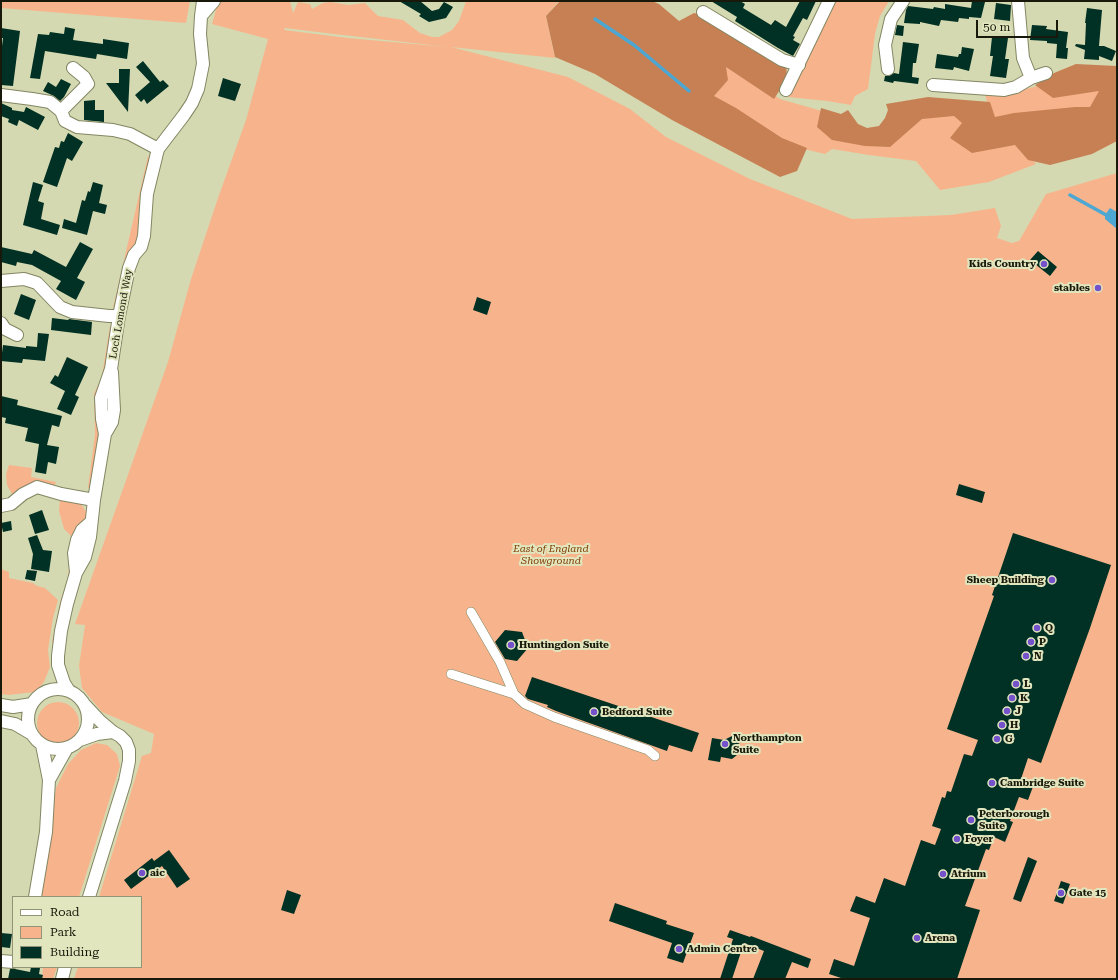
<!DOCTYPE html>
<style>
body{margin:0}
#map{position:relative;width:1118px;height:980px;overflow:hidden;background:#d5d9b1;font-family:"Roboto Serif",serif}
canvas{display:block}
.frame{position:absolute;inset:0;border:2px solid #18190b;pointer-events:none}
.legend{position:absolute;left:12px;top:896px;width:130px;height:72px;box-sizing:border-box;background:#e2e6be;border:1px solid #919476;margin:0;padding:5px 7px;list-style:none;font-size:12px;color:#18190b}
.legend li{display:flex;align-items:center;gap:8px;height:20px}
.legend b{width:20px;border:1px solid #919476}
.scale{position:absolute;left:976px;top:20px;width:82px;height:18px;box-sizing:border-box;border:2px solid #18190b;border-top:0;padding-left:5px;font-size:12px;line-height:14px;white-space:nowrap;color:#18190b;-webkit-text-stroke:3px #e2e6be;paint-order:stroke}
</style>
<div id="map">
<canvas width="1118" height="980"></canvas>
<div class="frame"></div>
<ul class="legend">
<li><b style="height:5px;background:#fff"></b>Road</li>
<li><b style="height:11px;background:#f7b48c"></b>Park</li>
<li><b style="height:11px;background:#013024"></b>Building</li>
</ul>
<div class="scale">50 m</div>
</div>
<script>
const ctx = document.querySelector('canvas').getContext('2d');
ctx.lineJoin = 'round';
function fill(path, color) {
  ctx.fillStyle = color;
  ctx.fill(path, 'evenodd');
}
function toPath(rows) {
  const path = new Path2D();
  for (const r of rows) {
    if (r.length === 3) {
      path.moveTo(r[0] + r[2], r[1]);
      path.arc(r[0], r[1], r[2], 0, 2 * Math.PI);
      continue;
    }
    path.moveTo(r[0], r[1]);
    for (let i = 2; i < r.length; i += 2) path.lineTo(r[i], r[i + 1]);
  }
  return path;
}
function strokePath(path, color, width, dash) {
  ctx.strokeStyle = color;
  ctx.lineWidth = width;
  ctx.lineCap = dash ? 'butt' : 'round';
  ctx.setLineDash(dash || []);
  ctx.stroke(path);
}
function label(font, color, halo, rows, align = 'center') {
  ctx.font = font + ' "Roboto Serif",serif';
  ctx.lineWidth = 4;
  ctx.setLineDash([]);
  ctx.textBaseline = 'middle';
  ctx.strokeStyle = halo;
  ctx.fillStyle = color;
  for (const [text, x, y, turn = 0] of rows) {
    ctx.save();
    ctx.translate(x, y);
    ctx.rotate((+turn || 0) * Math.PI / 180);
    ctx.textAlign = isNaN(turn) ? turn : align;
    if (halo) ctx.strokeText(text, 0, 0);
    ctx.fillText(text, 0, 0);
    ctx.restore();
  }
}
const green = toPath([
 [1,1,190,1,186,23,1,8],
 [221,1,290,1,293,13,298,2,310,4,312,9,323,3,330,2,349,5,365,3,378,16,403,20,420,33,432,37,439,37,452,30,459,21,466,1,559,1,546,16,555,58,451,47,568,77,630,109,666,137,750,179,852,219,951,215,995,208,1001,226,997,238,1012,243,1019,241,1046,194,1117,173,1117,979,74,979,78,967,141,967,141,897,99,897,142,756,151,753,154,734,102,712,82,688,79,666,85,625,75,624,168,362,191,279,218,198,246,120,268,39,212,24,218,3],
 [285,28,334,34,448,47,348,38,284,30],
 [836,1,889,1,880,16,875,34,868,89,855,96,851,105,827,101,788,97],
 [725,62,780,99,822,111,834,139,922,117,955,114,1017,142,1036,164,989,182,940,190,916,161,869,155,832,149,825,154,804,149,780,138,711,95],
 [1042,85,1102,87,1098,109,992,121,985,94,1013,92],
 [148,156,150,158,138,237,129,256,116,304,113,308],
 [110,326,113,330,91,486,88,488,95,434,94,394,102,376],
 [9,465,32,468,31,477,56,482,54,487,31,484,22,488,13,496,7,485,6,474],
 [60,499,80,503,87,513,54,644,52,642,60,603,68,578,72,537,64,529,59,511],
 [1,569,9,572,9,578,33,583,37,586,45,588,58,600,53,618,48,650,50,667,44,682,35,692,8,695,1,694],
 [58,723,21],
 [96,743,107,745,117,754,120,766,79,897,41,897,56,788,68,764,81,750],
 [43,967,57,967,53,979,42,979]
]);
const forest = toPath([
 [560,1,652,1,659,4,679,21,694,13,701,15,752,50,786,61,787,79,774,99,726,67,728,80,714,96,736,108,782,138,807,148,797,171,780,177,672,120,595,74,555,57,546,16],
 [1076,64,1117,66,1117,141,1092,154,1050,165,1028,160,1015,145,972,153,950,138,962,123,954,116,922,119,890,147,865,146,832,140,817,127,821,108,841,114,848,110,858,124,867,128,879,126,885,118,888,110,886,104,928,97,990,102,995,117,1014,113,1075,107,1090,107,1099,91,1053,98,1035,85,1054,73]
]);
const water = toPath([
 [1110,208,1117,212,1117,229,1105,219,1105,215]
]);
const stream = toPath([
 [595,19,634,45,689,91],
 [1070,195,1117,221]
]);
const building = toPath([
 [399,1,420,1,432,11,439,9,444,2,453,7,446,18,429,22,419,16,421,14],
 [711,1,740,1,745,4,743,8,771,25,775,20,786,27,800,1,816,1,807,20,803,18,793,36,795,37,793,40,800,44,793,56,778,48,735,21,737,17],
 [972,1,985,2,981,18,969,17,969,19,959,18,958,22,941,20,939,26,920,22,920,24,904,23,906,10,908,6,933,9,934,7,945,9,945,4,971,8],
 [996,3,1011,5,1010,21,994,19],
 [1087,8,1102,10,1099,46,1104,46,1116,51,1112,61,1099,56,1099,60,1084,59,1085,50,1075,46,1076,44,1085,45,1086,23,1085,23],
 [897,25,904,26,903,36,895,35],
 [1032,25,1047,26,1046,29,1068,32,1066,48,1068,48,1067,59,1056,58,1057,44,1047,43,1047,41,1030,40],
 [65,27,75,29,73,40,103,44,103,39,129,43,127,59,97,54,96,59,45,51,40,79,30,78,38,34,49,35,50,32,64,34],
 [1,28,20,31,13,86,1,85,1,54,3,38,1,38],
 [992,37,1008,38,1005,59,1009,59,1006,78,990,76,993,56,990,56],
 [903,42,919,44,916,63,913,63,912,77,919,78,918,84,894,81,893,83,884,81,885,76,889,76,894,73,899,74],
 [962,47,974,49,969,71,954,67,953,70,935,68,937,54,958,57,959,54,961,54],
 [143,61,160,82,163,80,169,86,147,104,144,99,141,102,135,95,150,82,136,67],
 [119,69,130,69,128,112,106,83,119,83],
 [223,78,241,84,235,101,218,96],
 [61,79,71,84,64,97,60,101,54,96,43,91,48,82,56,87],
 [95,100,95,110,104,110,104,122,84,120,84,101],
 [1,103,12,108,12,110,24,112,26,107,45,117,38,130,19,120,17,126,8,122,9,119,1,116],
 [68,133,83,142,72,161,67,158,57,187,43,182,55,147,59,148,61,141,64,142],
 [33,182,43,185,38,201,44,203,41,219,60,225,57,235,23,225],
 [93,182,103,185,99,203,107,205,105,214,93,211,87,235,62,228,64,219,76,223,82,200,85,201,88,191,90,192],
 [80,242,93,249,77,278,85,282,76,300,56,289,61,281,32,265,17,262,16,266,1,262,1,247,32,254,34,250,66,267],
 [1038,251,1057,267,1050,276,1030,260],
 [21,294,36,300,29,320,14,314],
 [477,297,491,302,487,315,473,310],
 [52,318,68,320,69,319,92,322,91,335,51,330],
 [38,333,49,334,45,361,23,359,22,363,1,361,3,345,26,348,26,346,37,347],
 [67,357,88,367,75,395,79,397,71,415,57,409,65,391,50,383,55,375,58,377],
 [1,396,18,400,17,405,62,416,59,427,52,425,47,445,59,447,56,464,48,462,46,474,35,472,39,444,25,441,28,428,5,423,6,418,1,417],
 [959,484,985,492,982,503,956,495],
 [42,510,49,530,35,534,29,515],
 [11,521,12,530,3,532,1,523],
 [1013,533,1111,565,1090,628,1041,763,1028,758,1021,779,1034,784,1028,800,1019,797,1010,821,1013,822,1005,842,994,837,989,850,986,849,965,906,980,910,957,979,844,979,829,974,834,959,854,966,870,918,850,911,856,896,875,903,884,878,905,886,921,840,935,845,941,829,932,826,942,797,945,798,947,791,951,792,964,754,972,756,978,740,947,729,994,596,992,595],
 [37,535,43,550,52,551,49,572,31,569,33,554,28,538],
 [27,570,37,571,35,581,25,579],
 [505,630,522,632,528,648,517,661,505,659,495,642],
 [532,677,699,733,692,752,669,745,667,751,556,711,547,707,548,705,528,699,525,696],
 [740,732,745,740,733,747,737,755,732,759,721,757,720,762,708,760,712,738,724,740],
 [169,850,190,879,177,888,162,866,131,889,124,880,152,858,154,861],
 [1028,857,1037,861,1021,902,1013,899],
 [1061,881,1070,884,1063,904,1054,901],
 [287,890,301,895,294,914,281,910],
 [615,903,667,921,666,924,694,933,683,963,667,958,672,943,609,921],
 [730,930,750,937,751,936,811,959,808,968,792,962,785,979,753,979,764,951,744,943,732,979,720,979,733,939,727,937],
 [1,933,12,934,10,948,1,947],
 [31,967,40,968,39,974,43,975,42,979,8,979,10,969,15,969,30,972]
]);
const pedestrian = toPath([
 [471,612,500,662,514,694,525,704,554,717,648,750,655,756],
 [451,674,514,694]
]);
const minor = toPath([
 [1018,1,1023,58,1031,78],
 [703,12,782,60,799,65],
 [201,16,214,1],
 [888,69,885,45,891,19,903,1],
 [933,85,1004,90,1016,87,1031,78,1046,73],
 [786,90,829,1],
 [1,95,32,99,50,102,61,111,65,121,77,127,113,130,130,134,158,149],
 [61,111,88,84,84,77,73,68],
 [1,281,24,279,37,283,60,307,72,312,109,316,119,316],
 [1,323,5,329,17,335],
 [105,434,112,422,114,410,112,372],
 [1,506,11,504,23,494,37,487,61,494,94,500],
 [76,572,74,553,77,540,82,530,91,522],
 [58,719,30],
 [69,691,64,683,58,665,58,656,61,631,67,604,76,573,85,557,90,537,94,500,105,434,102,419,101,398,111,369,119,316,129,268,134,255,141,247,144,236,147,194,158,149,184,115,192,103,198,89,203,64,200,34,201,16,203,1],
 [1,705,13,707,32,704],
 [85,705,100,721,113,732,120,736,126,742,129,750,129,761,125,781,89,897],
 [1,721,15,724,32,734],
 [80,740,97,734,113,732],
 [49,780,67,748],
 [35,897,46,832,49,780,42,745],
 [1,961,13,962],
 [62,979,65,967]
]);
const markers = [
 [1044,264,4,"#7452cb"],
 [1098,288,4,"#7452cb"],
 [1052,580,4,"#7452cb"],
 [1037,628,4,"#7452cb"],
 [1031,642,4,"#7452cb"],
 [511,645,4,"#7452cb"],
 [1026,656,4,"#7452cb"],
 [1016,684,4,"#7452cb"],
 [1012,698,4,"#7452cb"],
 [1007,711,4,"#7452cb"],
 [594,712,4,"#7452cb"],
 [1002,725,4,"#7452cb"],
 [997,739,4,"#7452cb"],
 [725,744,4,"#7452cb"],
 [992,783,4,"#7452cb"],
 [971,820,4,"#7452cb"],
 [957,839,4,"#7452cb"],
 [142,873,4,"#7452cb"],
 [943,874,4,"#7452cb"],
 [1061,893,4,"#7452cb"],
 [917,938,4,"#7452cb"],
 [679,949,4,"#7452cb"]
];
const poiNames = [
 ["Kids Country",1036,264,"right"],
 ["stables",1090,288,"right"],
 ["Sheep Building",1044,580,"right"],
 ["Q",1045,628],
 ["P",1039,642],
 ["Huntingdon Suite",519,645],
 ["N",1034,656],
 ["L",1024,684],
 ["K",1020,698],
 ["J",1015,711],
 ["Bedford Suite",602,712],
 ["H",1010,725],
 ["Northampton",733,738],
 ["Suite",733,750],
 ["G",1005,739],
 ["Cambridge Suite",1000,783],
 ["Peterborough",979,814],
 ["Suite",979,826],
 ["Foyer",965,839],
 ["aic",150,873],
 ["Atrium",951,874],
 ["Gate 15",1069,893],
 ["Arena",925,938],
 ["Admin Centre",687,949]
];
const streetNames = [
 ["Loch Lomond Way",121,314,-80]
];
const parkNames = [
 ["East of England",551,549],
 ["Showground",551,561]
];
fill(green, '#f7b48c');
fill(forest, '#c78054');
fill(water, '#4da7d3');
strokePath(stream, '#4da7d3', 3.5);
fill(building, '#013024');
strokePath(pedestrian, '#838662', 10);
strokePath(minor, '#838662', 14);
strokePath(pedestrian, '#fff', 9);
strokePath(minor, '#fff', 12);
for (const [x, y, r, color] of markers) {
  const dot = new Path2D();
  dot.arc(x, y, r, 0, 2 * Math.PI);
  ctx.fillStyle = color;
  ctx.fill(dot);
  strokePath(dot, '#e2e6be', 1.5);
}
label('bold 10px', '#18190b', '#e2e6be', poiNames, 'left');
label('10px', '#18190b', '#e2e6be', streetNames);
label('italic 10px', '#7e3c04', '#e2e6be', parkNames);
</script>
